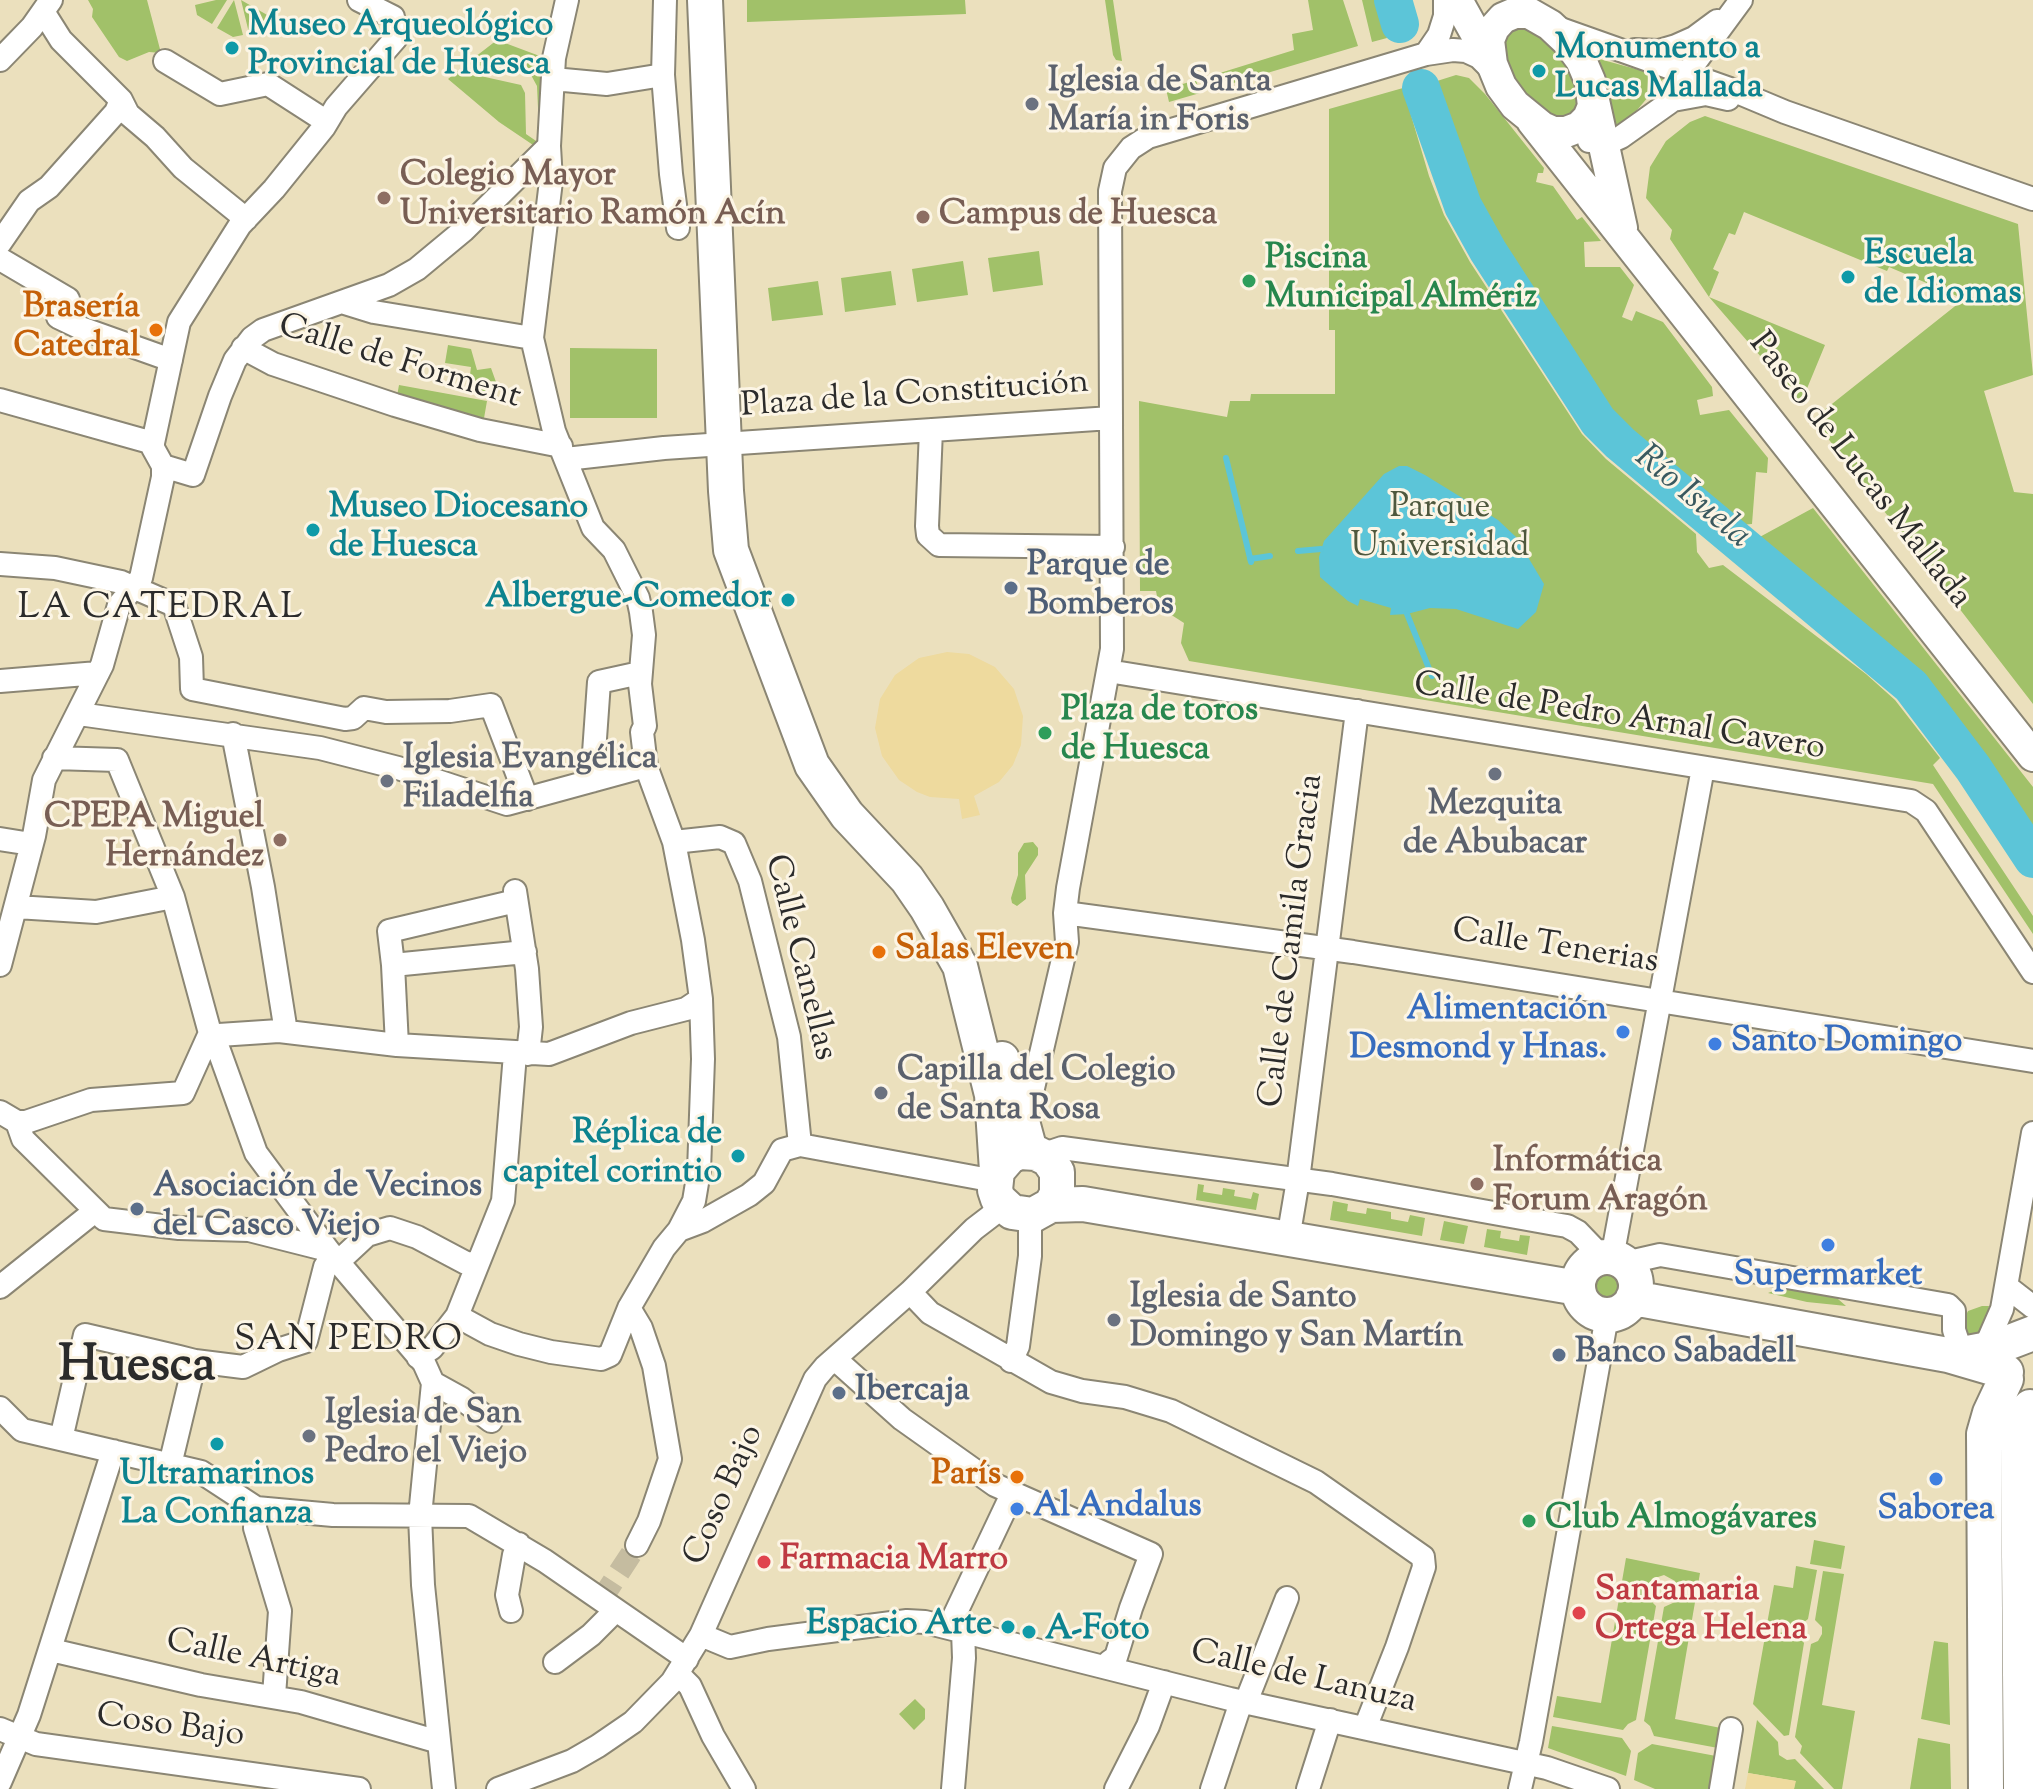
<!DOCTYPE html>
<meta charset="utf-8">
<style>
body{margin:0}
canvas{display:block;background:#ebe0bd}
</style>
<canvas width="2033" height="1789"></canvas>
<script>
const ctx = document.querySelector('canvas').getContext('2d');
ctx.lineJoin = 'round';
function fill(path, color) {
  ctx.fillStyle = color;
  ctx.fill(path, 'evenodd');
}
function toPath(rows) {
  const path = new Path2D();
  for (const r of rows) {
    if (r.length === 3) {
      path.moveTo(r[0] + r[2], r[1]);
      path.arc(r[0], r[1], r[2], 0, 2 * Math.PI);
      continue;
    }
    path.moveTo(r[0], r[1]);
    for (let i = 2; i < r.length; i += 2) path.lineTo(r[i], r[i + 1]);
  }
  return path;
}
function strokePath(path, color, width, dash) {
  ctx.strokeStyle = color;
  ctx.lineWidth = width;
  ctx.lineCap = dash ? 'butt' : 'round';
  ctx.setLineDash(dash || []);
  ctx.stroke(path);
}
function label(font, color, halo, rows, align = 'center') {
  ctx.font = font + ' "Sorts Mill Goudy",serif';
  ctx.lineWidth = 6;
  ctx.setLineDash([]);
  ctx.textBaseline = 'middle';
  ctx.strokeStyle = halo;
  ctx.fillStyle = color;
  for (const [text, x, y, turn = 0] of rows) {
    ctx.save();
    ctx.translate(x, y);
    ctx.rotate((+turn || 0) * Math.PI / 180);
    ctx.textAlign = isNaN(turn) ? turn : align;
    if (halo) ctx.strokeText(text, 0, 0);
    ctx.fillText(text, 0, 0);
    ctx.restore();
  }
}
const green = toPath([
 [88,0,147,0,161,53,149,52,127,61,119,57,92,17,93,9],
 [216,0,227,0,212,24,197,15,195,5],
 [234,0,243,35,233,37,217,28],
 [241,0,269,16,260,31,249,33],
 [747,0,965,0,966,14,747,22],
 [1105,0,1113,0,1122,61,1116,60,1113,55],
 [1308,0,1343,0,1358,46,1210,90,1207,77,1294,50,1292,34,1313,30],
 [1362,0,1378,0,1387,38,1372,42],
 [1509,28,1534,28,1571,65,1582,103,1564,121,1539,112,1506,71,1503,34],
 [497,40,545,58,539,130,537,86,531,75,521,70,466,64],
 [1592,57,1665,77,1621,129,1610,125],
 [458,71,521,85,525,93,526,134,539,143,539,149,499,122,448,79],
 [1456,75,1469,78,1485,94,1544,168,1543,173,1538,173,1536,182,1553,186,1577,220,1582,217,1601,241,1584,242,1585,267,1620,267,1634,285,1622,317,1632,321,1636,311,1663,322,1712,387,1713,396,1697,400,1700,415,1729,410,1768,458,1767,473,1756,472,1752,524,1740,525,1630,433,1591,386,1500,244,1476,200,1462,165,1437,81],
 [1196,80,1200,93,1169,102,1166,89],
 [1403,88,1429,176,1444,215,1470,262,1582,434,1606,459,1696,534,1697,552,1709,568,1723,565,1866,674,1895,700,1940,758,1933,765,2033,916,2033,934,1933,784,1189,661,1181,643,1184,623,1159,607,1156,591,1140,591,1139,401,1227,417,1230,401,1250,401,1251,394,1335,394,1335,330,1329,330,1329,109],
 [1705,116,2018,224,2033,375,1984,391,2014,492,2033,494,2033,704,1813,419,1964,299,1889,267,1887,271,1744,212,1735,235,1729,233,1713,269,1719,272,1709,297,1825,345,1801,403,1709,297,1670,239,1672,230,1646,198,1650,167,1666,141,1690,122],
 [1039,251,1043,285,993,292,988,258],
 [963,261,968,295,917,302,912,269],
 [891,271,896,305,845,312,841,278],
 [818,281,823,315,772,321,768,288],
 [448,345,471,349,477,370,491,368,496,382,489,381,487,393,468,390,471,367,445,363],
 [570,348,657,349,657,418,570,418],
 [399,385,487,401,483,424,397,396],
 [1813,508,2033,787,2033,833,1987,764,1921,677,1756,539],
 [1033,842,1038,848,1038,855,1025,875,1026,899,1017,906,1012,903,1011,898,1018,875,1018,853,1024,843],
 [1198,1184,1204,1185,1203,1192,1222,1195,1223,1188,1235,1190,1234,1196,1251,1199,1253,1192,1259,1194,1256,1210,1196,1200],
 [1333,1201,1348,1204,1347,1211,1366,1214,1367,1208,1391,1212,1391,1219,1408,1222,1410,1215,1425,1218,1422,1236,1330,1220],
 [1444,1221,1468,1226,1464,1244,1440,1240],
 [1487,1229,1501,1231,1500,1238,1519,1241,1520,1235,1530,1236,1527,1255,1484,1247],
 [1607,1286,12],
 [1789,1285,1830,1292,1846,1306,1807,1302,1768,1293],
 [1982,1306,1989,1306,1985,1326,1973,1341,1966,1334,1963,1321,1968,1311],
 [1814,1540,1845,1546,1841,1569,1810,1564],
 [1626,1558,1700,1573,1675,1719,1721,1728,1718,1748,1654,1736,1650,1726,1644,1721,1664,1607,1675,1602,1679,1593,1675,1581,1664,1575,1652,1579,1647,1587,1649,1599,1656,1606,1636,1720,1628,1724,1623,1730,1553,1717,1557,1696,1601,1703],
 [1796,1566,1817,1570,1808,1619,1798,1627,1767,1624,1774,1585,1793,1588],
 [1823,1571,1844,1574,1822,1705,1855,1711,1842,1789,1834,1789,1800,1753,1802,1746,1795,1737,1811,1644,1818,1641,1822,1634,1822,1627,1815,1620],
 [1766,1631,1797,1634,1804,1643,1789,1735,1784,1736,1753,1704],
 [1934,1641,1948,1643,1950,1725,1921,1719],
 [915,1699,925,1709,925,1719,914,1730,899,1714],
 [1757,1720,1778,1742,1779,1755,1787,1760,1795,1759,1824,1789,1794,1789,1795,1781,1748,1773],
 [1552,1726,1622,1738,1631,1751,1626,1776,1548,1748],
 [1918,1738,1950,1744,1951,1789,1910,1789],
 [1652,1744,1716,1756,1711,1789,1655,1789,1634,1780,1638,1753]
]);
const sand = toPath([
 [947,652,969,654,995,667,1014,689,1023,716,1021,745,1013,765,999,782,974,796,980,815,962,819,959,799,930,797,917,792,899,780,882,756,875,728,880,699,895,675,919,658],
 [1748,1773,1796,1781,1794,1789,1745,1789]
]);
const water = toPath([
 [1399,466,1407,466,1425,475,1498,520,1516,537,1544,584,1536,612,1518,629,1456,609,1430,608,1407,614,1390,615,1391,608,1360,599,1358,606,1348,601,1320,577,1319,557,1324,541,1384,474]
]);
const stream = toPath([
 [1226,458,1251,562],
 [1298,551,1321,549],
 [1250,559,1270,556],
 [1407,614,1432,676]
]);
const river = toPath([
 [1393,0,1400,24],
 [1421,88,1463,206,1488,251,1598,421,1620,443,1911,686,1973,768,2033,859]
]);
const streetTunnel = toPath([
 [601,1600,637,1545]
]);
const street = toPath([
 [665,0,663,75,671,174,678,228],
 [44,13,61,40,121,100,128,114,155,137,183,168,246,219],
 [1558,28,1730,89,1785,112,2033,199],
 [1635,50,1659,51,1676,46,1694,38,1717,21],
 [1426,54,1439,35,1445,16,1445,0],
 [0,60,32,27,51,0],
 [165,61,220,94,268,84,327,122],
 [553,79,607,84,663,75],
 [1680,83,1741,0],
 [1589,141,1612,141,1621,137,1673,100,1706,94,1728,99],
 [0,243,29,201,49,187,116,112,121,100],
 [0,259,68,299,58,317,81,328,171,360],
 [345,303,374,312,532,338],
 [243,348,273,364,395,405,480,430,561,446],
 [0,400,153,443],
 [931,430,927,526,928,535,939,545,1113,547],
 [566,459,664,448,1111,418],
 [163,466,193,475,220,396,235,360,252,338,263,330,389,285,417,269,464,230,549,146],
 [0,564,55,568,121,582,174,605,191,657,192,689,345,719,353,718,364,708,386,712,450,711,491,705,527,799],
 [1108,671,1911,801,1926,811,2033,972],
 [0,681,98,673],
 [79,714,320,748,398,768,507,804,646,766],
 [233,734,263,887,286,1032],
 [592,781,599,682,640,673],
 [0,839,31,844],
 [674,842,720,837,734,843,750,881,789,1037,800,1145],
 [515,891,527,969,531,1027,528,1054],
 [516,901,389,931,393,965,525,952],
 [16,907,96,912,173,897],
 [1065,913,1353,952,2033,1061],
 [0,965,34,836,44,780,102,665,119,605,141,578,163,477,163,466,153,448,153,443,179,322,240,225,274,189,324,127,336,107,396,38,393,17,359,0],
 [393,965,397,1045],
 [0,1112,17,1122,23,1139,104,1219,179,1228,249,1230,328,1250],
 [1021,1119,1030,1101,1067,942,1065,913,1068,888,1112,649,1110,191,1115,168,1131,148,1148,137,1426,54,1453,50,1466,51,1479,57,1491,69],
 [17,1122,26,1122,91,1100,183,1093,210,1033,173,897,117,760,54,758],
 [1041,1155,1062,1148,1332,1184,1555,1224,1567,1226,1578,1232,1602,1257],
 [679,1230,703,1221,749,1195,764,1183,782,1150,800,1145,995,1181],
 [1288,1239,1298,1180,1357,711],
 [1612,1258,1703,768],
 [338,1262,367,1235,390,1228,417,1237,466,1263,477,1264],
 [1629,1267,1638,1260,1660,1255,1948,1305,1954,1311,1954,1330,1962,1354],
 [2006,1286,2033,1307],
 [0,1287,95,1211],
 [910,1292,930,1313,1051,1382,1082,1391,1125,1397,1171,1411,1316,1482,1423,1557,1424,1567,1397,1647,1365,1728],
 [629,1308,641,1328,654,1366,670,1459,649,1521,637,1545],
 [457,1316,490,1334,519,1344,551,1352,601,1359,610,1355,629,1308,664,1248,679,1230,694,1201,699,1171,703,1059,701,999,693,940,674,842,646,766,642,732,645,726,640,684,644,635,641,612,638,598,614,550,593,528,554,431,532,338,551,181,549,146,554,58,567,0],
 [1984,1350,2002,1309,2033,1133],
 [418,1357,432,1348,457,1316,503,1201,515,1054],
 [835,1359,902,1419,995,1485,1151,1554,1131,1608,1116,1657,1109,1662,1107,1667],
 [195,1361,243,1367,278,1350,306,1341,325,1267,332,1256],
 [1011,1361,1018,1346,1030,1256,1030,1230],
 [433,1383,462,1399,491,1421],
 [0,1408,22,1430,201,1472,256,1508,333,1515,469,1516,545,1561,687,1659],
 [61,1439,85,1335,179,1357,195,1361,170,1465],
 [256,1508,255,1528,280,1611,274,1696],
 [511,1611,507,1595,514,1555,519,1544],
 [949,1627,1013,1492],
 [701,1635,730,1647,768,1639,907,1621,925,1622,1230,1699,1547,1768,1608,1789],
 [51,1650,201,1685,301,1702,439,1742],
 [555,1662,591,1635,615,1611],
 [678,1674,690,1686,713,1736,744,1789],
 [1246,1702,1287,1598],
 [0,1729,36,1744,359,1789],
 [0,1782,29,1715,113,1451],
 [444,1789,423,1585,420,1516,433,1383,424,1363,328,1250,256,1153,217,1045,219,1035,279,1031,397,1045,549,1054,631,1023,686,1009,701,999],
 [498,1789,572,1761,598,1746,633,1722,672,1682,701,1635,815,1379,825,1367,910,1292,974,1229,1004,1206],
 [953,1789,964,1658,963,1631],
 [1116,1789,1148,1726,1164,1682],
 [1212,1789,1241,1702],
 [1308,1789,1330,1720],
 [1520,1789,1531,1742,1607,1316],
 [1721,1789,1731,1729]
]);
const secondary = toPath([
 [1457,0,1491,61],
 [1515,13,1529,13,1550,25,1567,41,1581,60,1590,81,1593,106,1588,118,1579,127,1566,132,1553,132,1542,127,1515,105,1501,86,1492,64,1489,40,1494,28,1503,18,1515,13],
 [1593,96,1622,228],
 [1532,121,2033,756]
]);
const primary = toPath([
 [705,0,726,491,731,550,812,765,847,815,907,879,927,908,960,966,992,1095,997,1171,995,1190,998,1199,1012,1212,1033,1215,1051,1205,1057,1194,1057,1172,1048,1159,1036,1153,1020,1152,1010,1156,997,1171],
 [1002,1059,1014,1092,1030,1151],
 [1051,1205,1083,1204,1578,1288],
 [1607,1286,29],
 [1633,1298,1948,1355,2006,1372],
 [1957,1355,1994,1348,2033,1333],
 [1986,1789,1984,1434,1990,1413,2006,1379],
 [2021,1789,2018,1437,2023,1419,2030,1407]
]);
const markers = [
 [232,48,8,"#0f9aa8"],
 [1539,71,8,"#0f9aa8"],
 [1032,104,8,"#6b7280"],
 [384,198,8,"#8d6e63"],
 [923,217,8,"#8d6e63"],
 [1848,277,8,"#0f9aa8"],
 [1249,281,8,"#2e9e5b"],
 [156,330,8,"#e8710a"],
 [313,530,8,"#0f9aa8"],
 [1011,588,8,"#5c6f8a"],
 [788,600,8,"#0f9aa8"],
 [1045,733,8,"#2e9e5b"],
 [1495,774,8,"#6b7280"],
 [387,781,8,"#6b7280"],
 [280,840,8,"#8d6e63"],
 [879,952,8,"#e8710a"],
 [1623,1032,8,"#3f7fe0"],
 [1715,1044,8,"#3f7fe0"],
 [881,1093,8,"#6b7280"],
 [738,1156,8,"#0f9aa8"],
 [1477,1184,8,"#8d6e63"],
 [137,1209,8,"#5c6f8a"],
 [1828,1245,8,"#3f7fe0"],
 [1114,1320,8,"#6b7280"],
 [1559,1355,8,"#5c6f8a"],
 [839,1393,8,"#5c6f8a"],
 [309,1436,8,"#6b7280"],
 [217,1444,8,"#0f9aa8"],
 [1017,1477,8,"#e8710a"],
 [1936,1479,8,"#3f7fe0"],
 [1017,1509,8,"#3f7fe0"],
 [1529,1521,8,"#2e9e5b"],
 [764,1562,8,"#e0444e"],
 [1579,1613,8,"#e0444e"],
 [1008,1627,8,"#0f9aa8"],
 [1029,1632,8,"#0f9aa8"]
];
const cultureNames = [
 ["Museo Arqueológico",248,28],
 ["Provincial de Huesca",248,67],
 ["Monumento a",1555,51],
 ["Lucas Mallada",1555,90],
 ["Escuela",1864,257],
 ["de Idiomas",1864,296],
 ["Museo Diocesano",329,510],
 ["de Huesca",329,549],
 ["Albergue-Comedor",772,600,"right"],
 ["Réplica de",722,1136,"right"],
 ["capitel corintio",722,1175,"right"],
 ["Ultramarinos",217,1477,"center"],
 ["La Confianza",217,1516,"center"],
 ["Espacio Arte",992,1627,"right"],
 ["A-Foto",1045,1632]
];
const worshipNames = [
 ["Iglesia de Santa",1048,84],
 ["María in Foris",1048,123],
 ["Iglesia Evangélica",403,761],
 ["Filadelfia",403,800],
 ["Mezquita",1495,807,"center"],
 ["de Abubacar",1495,846,"center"],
 ["Capilla del Colegio",897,1073],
 ["de Santa Rosa",897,1112],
 ["Iglesia de Santo",1130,1300],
 ["Domingo y San Martín",1130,1339],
 ["Iglesia de San",325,1416],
 ["Pedro el Viejo",325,1455]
];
const educationNames = [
 ["Colegio Mayor",400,178],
 ["Universitario Ramón Acín",400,217],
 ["Campus de Huesca",939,217],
 ["CPEPA Miguel",264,820,"right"],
 ["Hernández",264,859,"right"],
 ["Informática",1493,1164],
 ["Forum Aragón",1493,1203]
];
const leisureNames = [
 ["Piscina",1265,261],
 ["Municipal Almériz",1265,300],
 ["Plaza de toros",1061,713],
 ["de Huesca",1061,752],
 ["Club Almogávares",1545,1521]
];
const foodNames = [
 ["Brasería",140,310],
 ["Catedral",140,349],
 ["Salas Eleven",895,952,"left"],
 ["París",1001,1477]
];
const streetNames = [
 ["Calle de Forment",399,364,17],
 ["Plaza de la Constitución",915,397,-4],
 ["Paseo de Lucas Mallada",1858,472,52],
 ["Calle de Pedro Arnal Cavero",1619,719,9],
 ["Calle de Camila Gracia",1294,941,-83],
 ["Calle Tenerias",1555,949,9],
 ["Calle Canellas",798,958,76],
 ["Coso Bajo",726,1496,-66],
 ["Calle Artiga",253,1661,12],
 ["Calle de Lanuza",1303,1679,13],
 ["Coso Bajo",170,1728,8]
];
const parkNames = [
 ["Parque",1440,510],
 ["Universidad",1440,549]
];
const serviceNames = [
 ["Parque de",1027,568],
 ["Bomberos",1027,607],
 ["Asociación de Vecinos",153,1189],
 ["del Casco Viejo",153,1228],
 ["Banco Sabadell",1575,1355],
 ["Ibercaja",855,1393]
];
const shopNames = [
 ["Alimentación",1607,1012,"right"],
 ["Desmond y Hnas.",1607,1051,"right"],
 ["Santo Domingo",1731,1044],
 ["Supermarket",1828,1278,"center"],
 ["Al Andalus",1033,1509],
 ["Saborea",1936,1512,"center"]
];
const healthNames = [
 ["Farmacia Marro",780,1562],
 ["Santamaria",1595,1593],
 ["Ortega Helena",1595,1632]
];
const waterNames = [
 ["Río Isuela",1691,499,40]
];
const neighbourhoodNames = [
 ["LA CATEDRAL",161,611],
 ["SAN PEDRO",349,1343]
];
const townNames = [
 ["Huesca",137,1371]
];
fill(green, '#a1c169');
fill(sand, '#eeda9e');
fill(water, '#5cc5d8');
strokePath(stream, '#5cc5d8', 6);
strokePath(river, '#5cc5d8', 38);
strokePath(streetTunnel, '#c5bca0', 22, [22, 11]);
strokePath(street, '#8b8674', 26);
strokePath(secondary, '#8b8674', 34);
strokePath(primary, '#8b8674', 38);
strokePath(street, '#fff', 22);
strokePath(secondary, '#fff', 30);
strokePath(primary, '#fff', 34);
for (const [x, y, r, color] of markers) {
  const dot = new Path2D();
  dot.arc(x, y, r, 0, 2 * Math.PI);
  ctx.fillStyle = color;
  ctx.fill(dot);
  strokePath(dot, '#fcf5e5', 3);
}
label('bold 34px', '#0d838f', '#fcf5e5', cultureNames, 'left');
label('bold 34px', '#5b616d', '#fcf5e5', worshipNames, 'left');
label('bold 34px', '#785e54', '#fcf5e5', educationNames, 'left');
label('bold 34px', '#27864d', '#fcf5e5', leisureNames, 'left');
label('bold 34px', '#c56008', '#fcf5e5', foodNames, 'right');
label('34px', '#2b2b2b', '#fcf5e5', streetNames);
label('34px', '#4e583e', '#fcf5e5', parkNames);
label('bold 34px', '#4e5e75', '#fcf5e5', serviceNames, 'left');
label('bold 34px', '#366cbe', '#fcf5e5', shopNames, 'left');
label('bold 34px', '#be3a42', '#fcf5e5', healthNames, 'left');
label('italic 36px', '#3a595f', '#fcf5e5', waterNames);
ctx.letterSpacing = '2px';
label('36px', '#2b2b2b', '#fcf5e5', neighbourhoodNames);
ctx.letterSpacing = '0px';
label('bold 50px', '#2b2b2b', '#fcf5e5', townNames);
</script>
